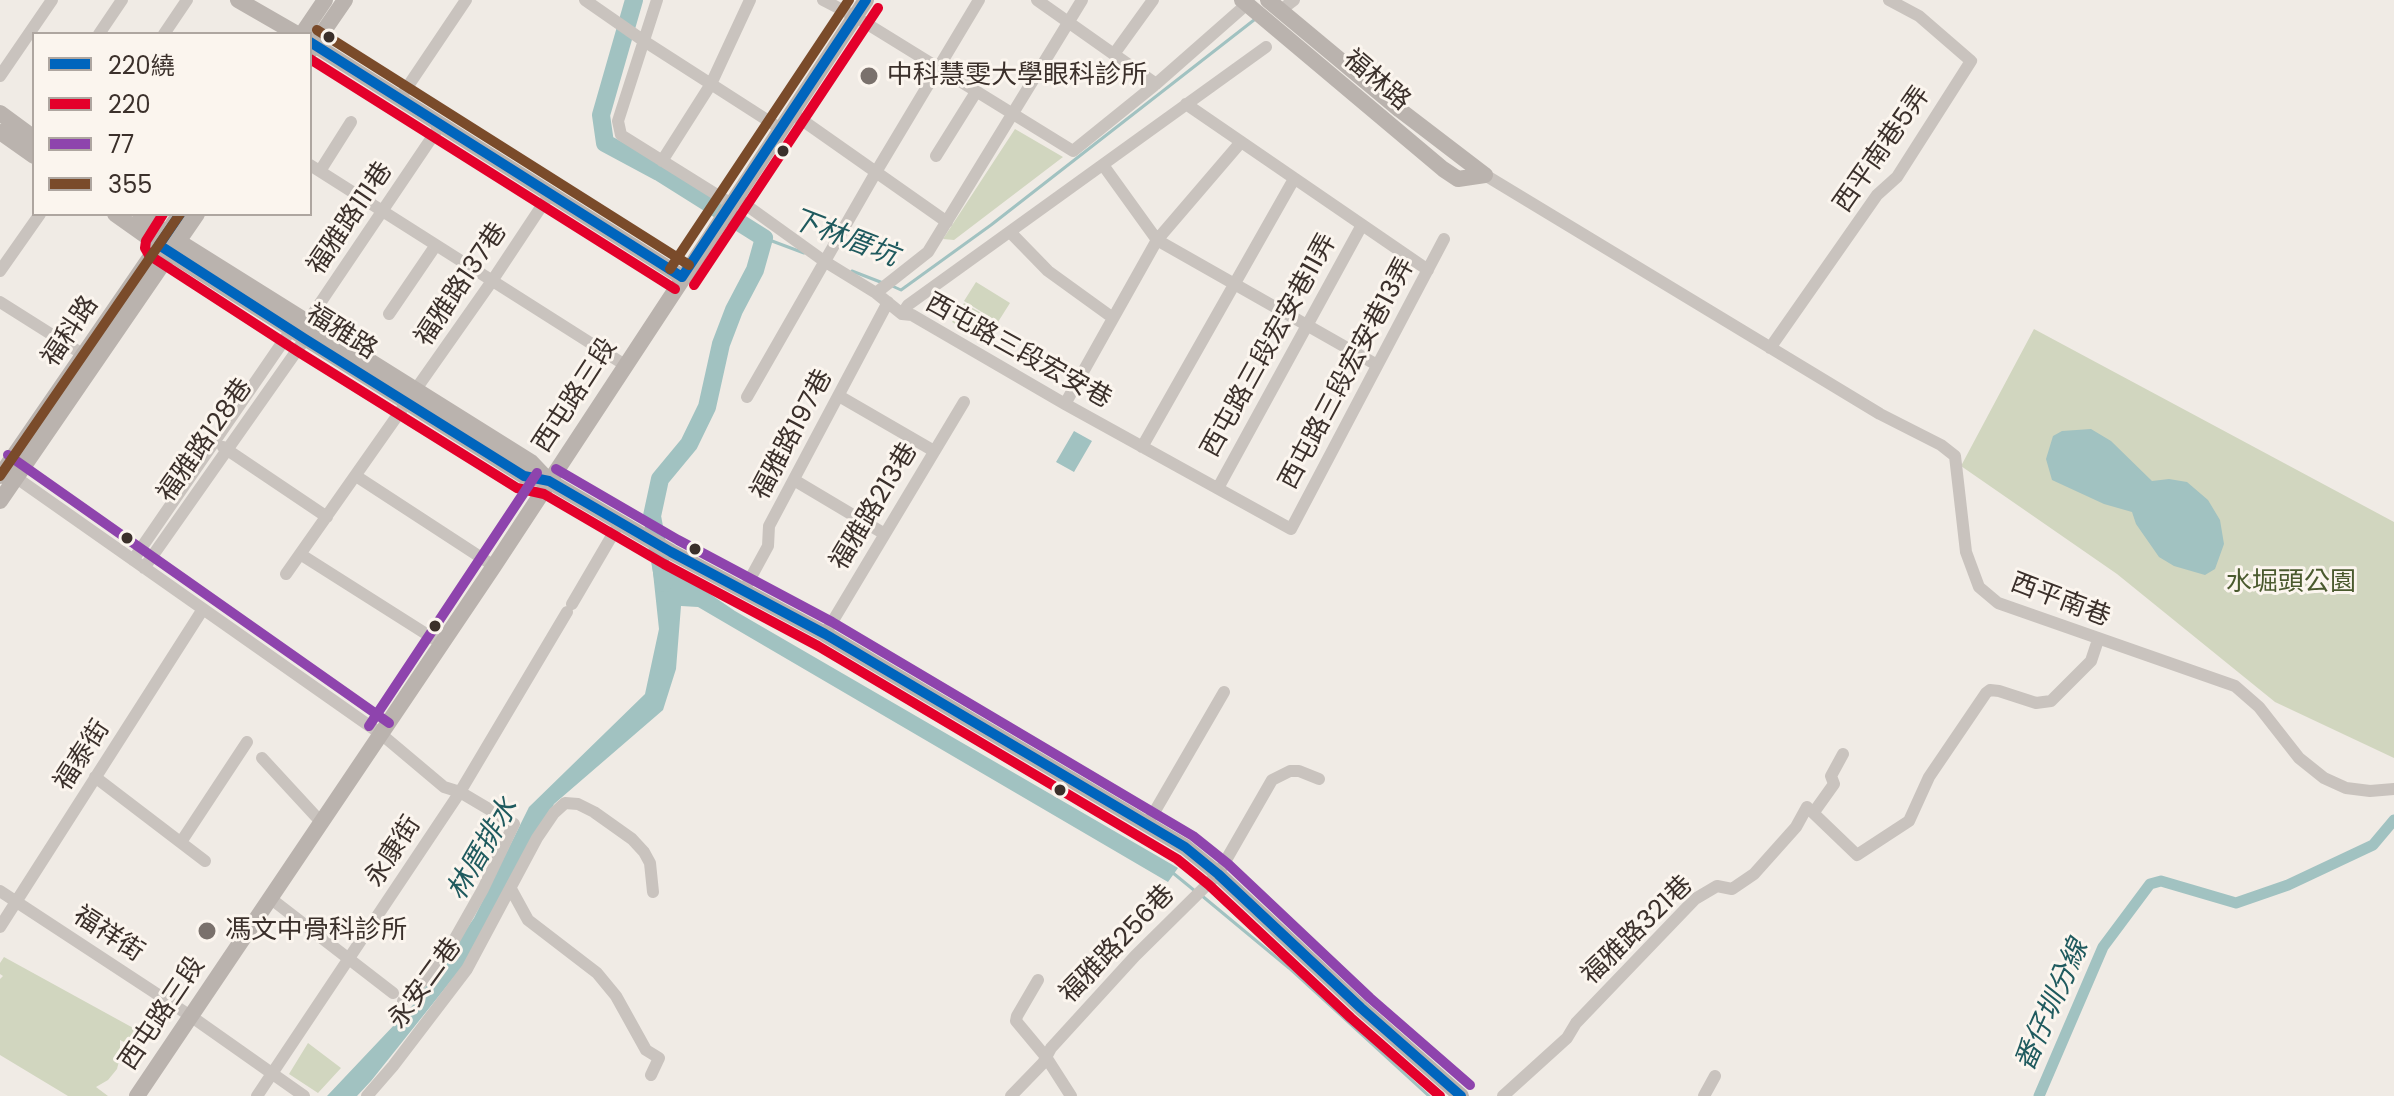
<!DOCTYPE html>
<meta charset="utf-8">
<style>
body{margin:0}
#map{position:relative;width:2394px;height:1096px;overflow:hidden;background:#f0ebe5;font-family:Poppins,"Noto Sans TC",sans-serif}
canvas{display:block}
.legend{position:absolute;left:32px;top:32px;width:280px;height:184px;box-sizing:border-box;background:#fbf5ee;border:2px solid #aea6a0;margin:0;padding:10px 14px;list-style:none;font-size:24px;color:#3b302b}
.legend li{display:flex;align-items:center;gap:16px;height:40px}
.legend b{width:40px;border:2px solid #aea6a0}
</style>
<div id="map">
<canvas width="2394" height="1096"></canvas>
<ul class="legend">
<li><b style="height:10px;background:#0065bd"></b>220繞</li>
<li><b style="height:10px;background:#e4002b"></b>220</li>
<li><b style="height:10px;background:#8e44ad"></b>77</li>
<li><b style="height:10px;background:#7a4b2a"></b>355</li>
</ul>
</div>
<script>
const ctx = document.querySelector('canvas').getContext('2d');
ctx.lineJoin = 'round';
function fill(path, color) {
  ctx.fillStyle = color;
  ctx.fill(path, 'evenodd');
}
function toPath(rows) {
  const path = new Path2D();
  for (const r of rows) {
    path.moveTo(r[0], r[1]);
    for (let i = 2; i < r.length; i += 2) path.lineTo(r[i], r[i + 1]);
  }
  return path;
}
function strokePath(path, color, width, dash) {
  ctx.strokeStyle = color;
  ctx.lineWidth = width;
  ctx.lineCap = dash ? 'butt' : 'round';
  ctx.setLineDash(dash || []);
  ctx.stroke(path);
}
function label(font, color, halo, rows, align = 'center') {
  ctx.font = font + ' Poppins,"Noto Sans TC",sans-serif';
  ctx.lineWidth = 6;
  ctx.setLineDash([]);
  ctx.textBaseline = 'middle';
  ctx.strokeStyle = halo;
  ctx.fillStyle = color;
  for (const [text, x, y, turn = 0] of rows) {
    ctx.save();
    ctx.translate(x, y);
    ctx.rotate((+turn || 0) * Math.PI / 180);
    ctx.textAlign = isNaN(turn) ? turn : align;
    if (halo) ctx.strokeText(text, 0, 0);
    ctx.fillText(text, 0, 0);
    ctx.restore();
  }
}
const green = toPath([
 [1015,129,1063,157,954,240,943,239],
 [976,282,1010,303,998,322,964,301],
 [964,303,998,323,986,343,952,322],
 [2034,329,2394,522,2394,758,2275,702,2117,574,1961,466],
 [4,957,146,1035,140,1050,120,1040,120,1057,117,1069,108,1080,96,1087,108,1096,68,1096,0,1055,0,979,3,976,0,974,0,963],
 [308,1043,341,1068,318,1093,289,1074]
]);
const water = toPath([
 [2091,429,2111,441,2152,481,2169,479,2187,482,2208,500,2220,520,2224,544,2215,569,2205,575,2174,566,2159,557,2136,524,2132,512,2104,504,2052,480,2046,459,2053,436,2062,431],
 [1074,431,1092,441,1074,472,1056,462],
 [651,554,735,611,1178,868,1168,882,698,607,681,606,676,669,663,710,554,804,474,952,371,1081,357,1096,327,1096,413,1005,474,918,529,807,645,694,659,629]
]);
const stream = toPath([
 [764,238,804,253],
 [852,271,883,283],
 [890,285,901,290,991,225,1254,20],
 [1173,873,1195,891],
 [1201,895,1289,968,1429,1096]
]);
const canal = toPath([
 [2039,1096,2103,947,2150,884,2161,881,2236,903,2288,885,2373,845,2394,820]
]);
const river = toPath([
 [634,0,601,115,605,143,659,172,764,238,755,270,734,310,721,344,707,407,689,444,660,479,652,516,664,583]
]);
const street = toPath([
 [585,0,644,41,781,129],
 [657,0,618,121,621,135,730,203],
 [823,0,856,17,1073,151,1156,84,1247,4],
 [1037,0,1156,84],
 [1281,10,1294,0],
 [99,34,122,0],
 [164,34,187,0],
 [1114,54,1153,0],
 [0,76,52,0],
 [400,98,466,0],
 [1186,104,1428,270],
 [792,113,947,222],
 [936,156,976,92],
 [662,161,711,84,750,0],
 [310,165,625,365],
 [1103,165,1157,240,1377,365],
 [320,171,351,122],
 [1485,175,1880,414,1941,445,1955,456,1966,552,1979,587,1998,603,2235,686,2259,707,2299,758,2324,778,2346,788,2370,791,2394,789],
 [735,197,824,261,876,293,902,314,912,315,1065,404,1291,529,1444,239],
 [1010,232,1048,271,1113,318],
 [0,271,40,214],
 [876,293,928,252,1082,0],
 [0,302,84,355],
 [389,314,436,245],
 [902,314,908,305,1266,47],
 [1770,348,1877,195,1897,177,1971,61,1919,16,1889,0],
 [839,396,934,451],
 [747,397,876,172,979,0],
 [1065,404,1157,240,1241,142],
 [223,447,327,517],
 [1142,447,1294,179],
 [11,474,381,734,444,787,460,792,514,824,483,889,453,942,422,982,403,1001],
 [356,476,494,566],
 [794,480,883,533],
 [1218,488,1362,225],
 [300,554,442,644],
 [133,560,291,330,308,321,441,124],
 [144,568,305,339],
 [286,574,492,281,551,192],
 [744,590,768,546,769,526,888,302],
 [572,604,620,522],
 [825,634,964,402],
 [262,758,321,822],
 [95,777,205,861],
 [1814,812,1834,784,1831,776,1843,754],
 [1148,823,1224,692],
 [181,842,247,742],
 [511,889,528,920,597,973,616,996,646,1050,659,1058,651,1075],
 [0,891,192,1017,304,1096],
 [270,898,393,993],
 [0,927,203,609],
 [1038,980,1017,1016,1016,1021,1046,1057,1071,1096],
 [257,1096,460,792,567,612],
 [367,1096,393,1066,467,969,537,838,554,813,565,803,578,804,594,812,632,839,644,852,650,863,653,892],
 [1011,1096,1043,1063,1051,1048,1135,956,1218,874,1272,780,1290,771,1299,771,1319,779],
 [1503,1096,1567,1038,1576,1023,1695,899,1717,886,1732,889,1754,874,1796,827,1807,807,1857,855,1909,821,1929,777,1986,693,1990,690,1999,691,2036,703,2051,701,2091,661,2098,640],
 [1704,1096,1715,1076]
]);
const secondary = toPath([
 [238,0,297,34],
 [1242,0,1443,169,1458,179,1485,175],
 [1268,0,1400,110,1485,175],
 [302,34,325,0],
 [310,42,682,277],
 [310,51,345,0],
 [0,113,34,138],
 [0,132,34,156],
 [115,214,170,253,524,476,549,481],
 [140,214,178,241,531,462,549,481,671,552,825,634,1185,847,1218,874,1361,1008,1461,1096],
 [0,476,180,214],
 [0,501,197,214],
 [137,1096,494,566,866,0]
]);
const bus1 = toPath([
 [310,42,682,277],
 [180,214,159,245,305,339,524,476,549,481,671,552,825,634,1185,847,1218,874,1361,1008,1461,1096],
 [682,277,866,0]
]);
const bus2 = toPath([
 [310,59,675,289],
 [163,214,146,241,145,248,149,255,297,351,517,488,544,494,664,564,818,646,1177,859,1209,885,1351,1018,1440,1096],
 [694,285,878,8]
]);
const bus3 = toPath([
 [8,455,389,723],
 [556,469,678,540,832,622,1193,836,1228,864,1370,998,1470,1085],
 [369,726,537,473]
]);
const bus4 = toPath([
 [317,30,689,265],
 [670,269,849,0],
 [0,476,180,214]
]);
const markers = [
 [329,37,7,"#3b302b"],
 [869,76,10,"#7a716c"],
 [783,151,7,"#3b302b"],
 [127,538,7,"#3b302b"],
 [695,549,7,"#3b302b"],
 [435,626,7,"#3b302b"],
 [1060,790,7,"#3b302b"],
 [207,931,10,"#7a716c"]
];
const poiNames = [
 ["中科慧雯大學眼科診所",887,76],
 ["馮文中骨科診所",225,931]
];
const streetNames = [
 ["福林路",1376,81,40],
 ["西平南巷5弄",1883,150,-55],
 ["福雅路111巷",351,219,-56],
 ["福雅路137巷",462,285,-56],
 ["福科路",71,332,-56],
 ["福雅路",341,333,32],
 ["西屯路三段宏安巷11弄",1270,346,-61],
 ["西屯路三段宏安巷",1018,352,29],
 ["西屯路三段宏安巷13弄",1348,374,-62],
 ["西屯路三段",576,396,-57],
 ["福雅路197巷",793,435,-62],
 ["福雅路128巷",206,441,-55],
 ["福雅路213巷",875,507,-59],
 ["西平南巷",2060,601,21],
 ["福泰街",83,756,-57],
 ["永康街",394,852,-57],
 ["福雅路321巷",1638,931,-44],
 ["福祥街",108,935,33],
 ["福雅路256巷",1118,945,-46],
 ["永安二巷",426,984,-54],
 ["西屯路三段",163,1014,-56]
];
const parkNames = [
 ["水堀頭公園",2291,583]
];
const waterNames = [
 ["下林厝坑",844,239,21],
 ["林厝排水",484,850,-60],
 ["番仔圳分線",2053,1006,-66]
];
fill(green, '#d1d6bf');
fill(water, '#a1c2c1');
strokePath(stream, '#a1c2c1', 3);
strokePath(canal, '#a1c2c1', 11);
strokePath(river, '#a1c2c1', 18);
strokePath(street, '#c9c3be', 12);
strokePath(secondary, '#bab3ae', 16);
strokePath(bus1, '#0065bd', 10);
strokePath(bus2, '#e4002b', 10);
strokePath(bus3, '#8e44ad', 10);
strokePath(bus4, '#7a4b2a', 10);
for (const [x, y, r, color] of markers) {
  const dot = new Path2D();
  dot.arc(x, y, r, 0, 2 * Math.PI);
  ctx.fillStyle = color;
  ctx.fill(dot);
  strokePath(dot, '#fbf5ee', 3);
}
label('26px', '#3b302b', '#fbf5ee', poiNames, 'left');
label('26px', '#3b302b', '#fbf5ee', streetNames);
label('26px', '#4a5a2e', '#fbf5ee', parkNames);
label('italic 28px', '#1f5a5e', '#fbf5ee', waterNames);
</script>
